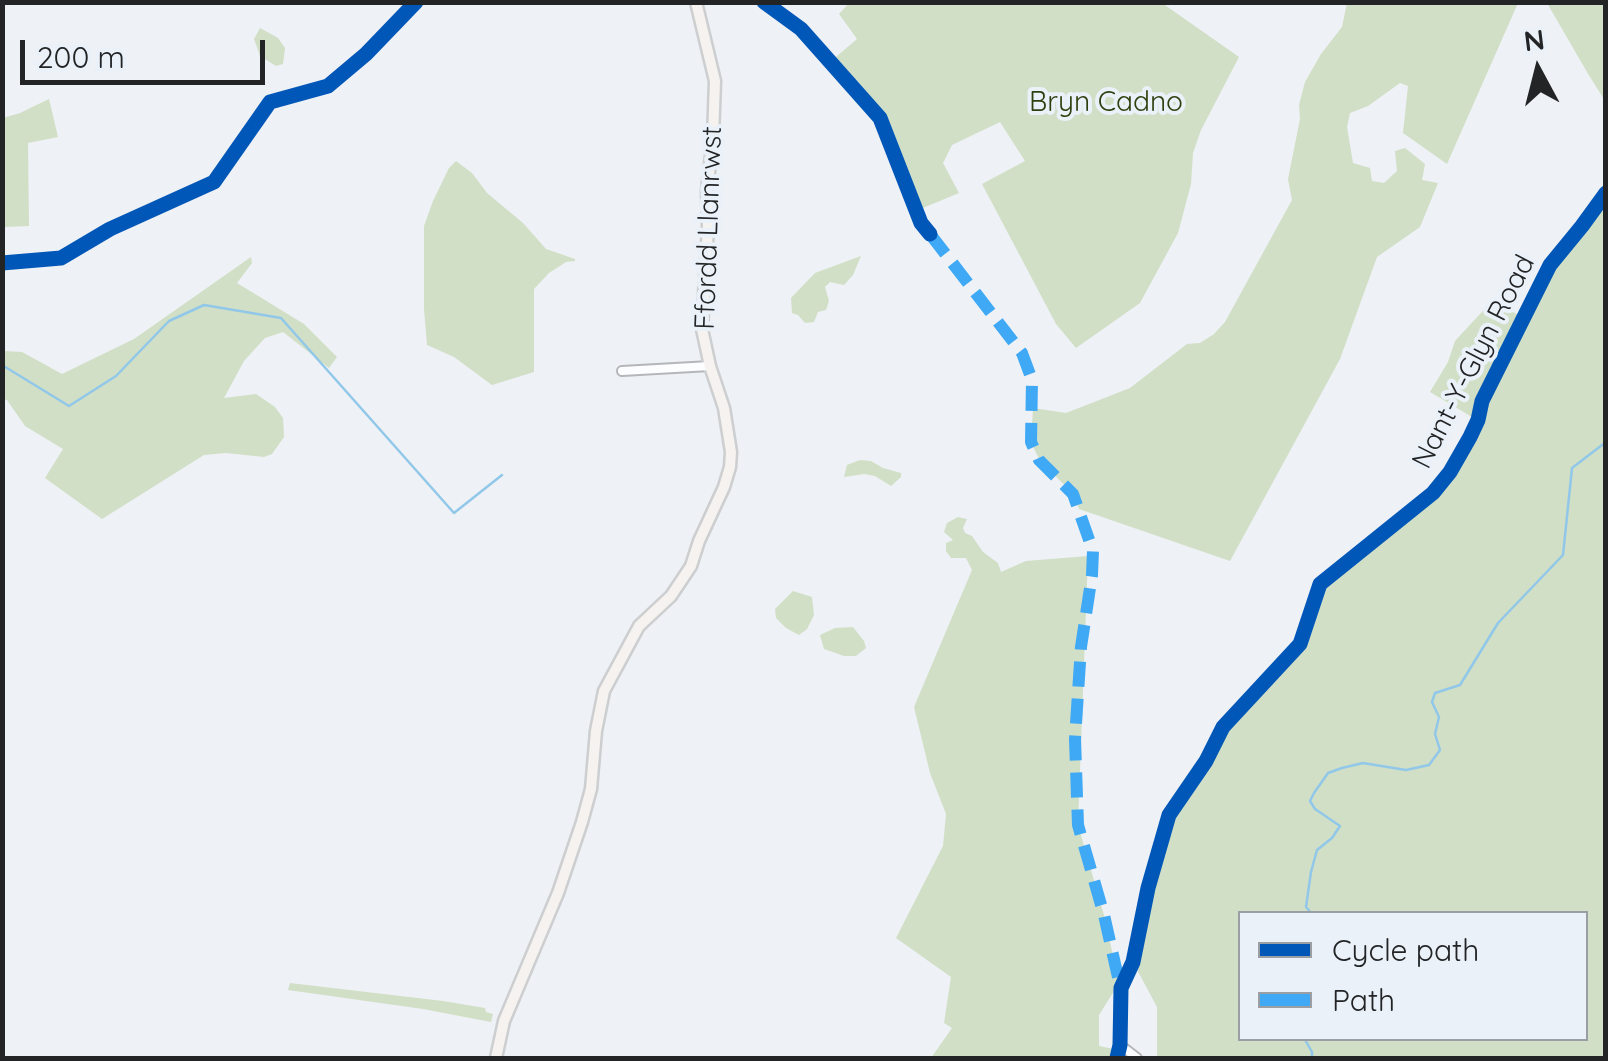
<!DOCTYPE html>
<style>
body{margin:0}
#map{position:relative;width:1608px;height:1061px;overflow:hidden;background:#eef1f5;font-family:Quicksand,sans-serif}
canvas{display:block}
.frame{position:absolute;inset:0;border:5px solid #222426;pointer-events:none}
.legend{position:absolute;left:1238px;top:911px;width:350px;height:130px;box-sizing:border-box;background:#ebf1f8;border:2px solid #9b9fa4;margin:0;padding:12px 18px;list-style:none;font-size:30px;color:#222426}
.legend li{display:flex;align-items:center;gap:20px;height:50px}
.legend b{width:50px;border:2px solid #9b9fa4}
.north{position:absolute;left:1488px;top:20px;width:100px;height:100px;-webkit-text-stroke:8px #ebf1f8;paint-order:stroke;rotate:353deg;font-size:28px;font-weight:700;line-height:40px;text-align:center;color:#222426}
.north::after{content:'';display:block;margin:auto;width:35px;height:45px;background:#222426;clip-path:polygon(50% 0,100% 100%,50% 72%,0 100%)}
.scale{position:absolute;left:20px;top:40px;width:245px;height:45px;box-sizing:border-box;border:5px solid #222426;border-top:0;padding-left:12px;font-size:30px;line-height:35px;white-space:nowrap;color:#222426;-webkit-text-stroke:8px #ebf1f8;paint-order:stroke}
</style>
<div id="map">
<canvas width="1608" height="1061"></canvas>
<div class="frame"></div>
<ul class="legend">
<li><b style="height:12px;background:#0057b8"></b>Cycle path</li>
<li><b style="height:12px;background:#3fa9f5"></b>Path</li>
</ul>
<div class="north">N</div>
<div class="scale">200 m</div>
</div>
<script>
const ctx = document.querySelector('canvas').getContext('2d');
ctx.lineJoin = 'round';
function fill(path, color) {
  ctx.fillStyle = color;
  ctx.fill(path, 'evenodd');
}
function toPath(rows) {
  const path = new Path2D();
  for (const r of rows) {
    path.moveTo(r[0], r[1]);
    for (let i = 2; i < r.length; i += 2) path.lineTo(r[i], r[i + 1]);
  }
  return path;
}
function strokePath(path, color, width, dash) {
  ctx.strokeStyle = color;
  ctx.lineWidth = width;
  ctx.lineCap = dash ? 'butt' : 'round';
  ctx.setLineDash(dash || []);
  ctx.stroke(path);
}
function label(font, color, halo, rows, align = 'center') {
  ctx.font = font + ' Quicksand,sans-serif';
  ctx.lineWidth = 8;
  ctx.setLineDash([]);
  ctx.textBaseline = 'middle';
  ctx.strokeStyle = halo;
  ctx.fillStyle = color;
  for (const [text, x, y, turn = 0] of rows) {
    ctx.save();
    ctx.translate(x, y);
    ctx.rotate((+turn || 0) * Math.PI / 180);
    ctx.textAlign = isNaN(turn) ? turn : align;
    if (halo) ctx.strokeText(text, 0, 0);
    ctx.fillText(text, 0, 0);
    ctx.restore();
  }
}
const green = toPath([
 [850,2,1162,3,1239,57,1201,130,1193,153,1191,184,1178,233,1140,303,1076,348,1056,324,982,184,1025,161,1000,122,952,145,943,163,959,193,918,210,880,118,830,62,857,39,839,14],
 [1347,3,1518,3,1447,164,1403,133,1408,86,1400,83,1368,106,1350,113,1347,127,1353,163,1370,168,1372,181,1384,183,1397,171,1395,151,1405,148,1425,164,1422,180,1438,183,1420,227,1377,257,1340,359,1230,561,1079,509,1073,494,1039,459,1031,442,1033,408,1066,413,1130,388,1187,344,1200,343,1214,334,1225,322,1292,200,1288,179,1300,119,1299,105,1305,82,1321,54,1342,27],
 [1547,3,1605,3,1605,101,1587,72],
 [260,28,278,38,285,48,283,64,276,66,260,56,254,39],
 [49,99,58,137,28,143,29,226,3,227,3,118,20,113],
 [456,161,472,173,487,193,523,223,546,249,575,259,575,261,566,262,549,273,534,289,534,372,492,385,454,357,427,345,424,309,424,226,433,201,449,168],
 [1605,198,1605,1058,1157,1058,1157,1007,1135,966,1152,884,1172,819,1226,729,1289,663,1308,635,1323,590,1366,551,1425,508,1442,491,1459,464,1472,440,1477,420,1430,392,1448,362,1455,341,1491,302,1519,315,1482,401,1481,421,1486,402,1539,291,1560,256,1564,257,1565,251],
 [1240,914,1586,914,1586,1038,1240,1038],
 [861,256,853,275,844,285,830,282,825,287,829,301,826,310,818,312,814,322,805,323,798,315,792,313,791,298,815,273],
 [251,257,252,263,237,283,304,324,337,357,329,368,283,332,265,338,244,361,224,398,256,394,275,407,283,418,284,437,272,454,264,457,226,453,204,455,102,519,45,478,63,449,25,426,7,400,3,399,3,351,22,352,62,374,134,339],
 [860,460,871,461,883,468,901,473,901,477,891,486,875,476,864,474,844,477,847,465],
 [958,517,967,519,963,528,965,533,972,536,983,552,998,563,1001,572,1026,561,1088,556,1078,825,1104,915,1119,983,1099,1015,1099,1046,1119,1050,1117,1058,931,1058,952,1028,944,1023,951,977,896,938,943,846,946,814,930,773,914,707,972,570,966,558,951,558,946,551,946,543,953,540,944,532,947,523],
 [793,591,812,597,814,615,807,629,799,635,786,628,776,618,775,609],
 [853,627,864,641,866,648,856,656,844,656,824,649,820,635,835,628],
 [290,983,443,1001,485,1008,486,1012,493,1014,491,1022,423,1009,288,990]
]);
const stream = toPath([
 [2,365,69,406,116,376,169,321,204,305,281,318,454,513,502,475],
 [1312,914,1306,907,1311,872,1317,850,1332,838,1340,826,1315,809,1310,801,1314,793,1328,773,1342,768,1363,763,1406,770,1429,765,1440,750,1435,734,1439,717,1432,702,1435,693,1460,685,1498,623,1563,555,1572,468,1606,442],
 [1304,1038,1312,1052,1312,1058]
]);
const minor = toPath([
 [764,2,801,29,880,118,921,223,930,234],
 [2,263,61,258,110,229,214,182,270,102,328,86,366,54,416,2],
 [622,371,710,366],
 [1120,1045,1137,1058],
 [1117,1058,1120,1045,1121,988,1133,962,1148,888,1169,815,1206,761,1223,727,1300,644,1320,584,1433,493,1450,472,1470,437,1478,420,1482,401,1550,265,1582,226,1606,193]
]);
const major = toPath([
 [496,1058,504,1021,558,893,582,822,591,789,596,731,604,691,639,626,671,596,691,566,699,541,724,487,730,467,731,452,724,408,710,366,702,329,708,227,707,190,713,138,715,81,696,2]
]);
const quiet = toPath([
 [930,234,1022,353,1032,380,1031,442,1039,460,1073,494,1093,551,1092,575,1081,647,1075,739,1078,825,1104,915,1120,986]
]);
const cycleway = toPath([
 [764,2,801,29,880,118,921,223,930,234],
 [2,263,61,258,110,229,214,182,270,102,328,86,366,54,416,2],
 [1117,1058,1120,1045,1121,988,1133,962,1148,888,1169,815,1206,761,1223,727,1300,644,1320,584,1433,493,1450,472,1470,437,1478,420,1482,401,1550,265,1582,226,1606,193]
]);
const parkNames = [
 ["Bryn Cadno",1106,103]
];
const streetNames = [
 ["Ffordd Llanrwst",709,228,-88],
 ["Nant-Y-Glyn Road",1474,362,-63]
];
fill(green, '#d1dfc6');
strokePath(stream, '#91c8e9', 2.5);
strokePath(minor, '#b4b6b9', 12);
strokePath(major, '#ccced0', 15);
strokePath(minor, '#fcfdfe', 8);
strokePath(major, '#f5f2ef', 10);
strokePath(quiet, '#3fa9f5', 12, [25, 12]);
strokePath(cycleway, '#0057b8', 15);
label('28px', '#2d410e', '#ebf1f8', parkNames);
label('28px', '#222426', '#ebf1f8', streetNames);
</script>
